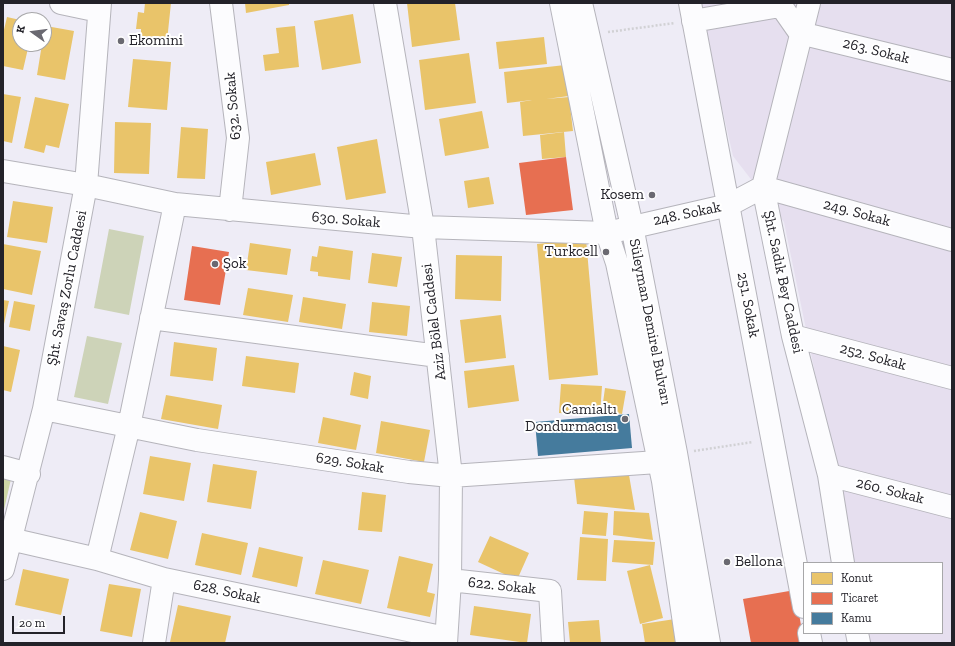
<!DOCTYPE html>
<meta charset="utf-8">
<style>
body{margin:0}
#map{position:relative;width:955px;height:646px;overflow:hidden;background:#eeecf6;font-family:"Zilla Slab",serif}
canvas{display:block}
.frame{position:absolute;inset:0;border:4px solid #232229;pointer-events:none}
.legend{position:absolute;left:803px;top:562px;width:140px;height:72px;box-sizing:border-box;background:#fff;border:1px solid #a7a7a9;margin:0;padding:5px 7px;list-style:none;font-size:12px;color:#232229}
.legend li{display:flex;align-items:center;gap:8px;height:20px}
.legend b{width:20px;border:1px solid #a7a7a9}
.north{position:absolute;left:12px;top:12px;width:40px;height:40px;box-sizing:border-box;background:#fff;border:1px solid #a7a7a9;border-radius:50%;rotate:284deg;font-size:11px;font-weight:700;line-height:16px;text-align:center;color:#232229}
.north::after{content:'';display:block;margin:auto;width:14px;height:18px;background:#6a6971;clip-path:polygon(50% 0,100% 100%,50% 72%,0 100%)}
.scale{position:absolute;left:12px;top:616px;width:53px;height:18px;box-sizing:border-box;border:2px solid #232229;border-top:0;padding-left:5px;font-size:12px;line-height:14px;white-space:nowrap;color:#232229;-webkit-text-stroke:3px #fff;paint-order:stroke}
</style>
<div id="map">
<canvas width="955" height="646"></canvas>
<div class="frame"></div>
<ul class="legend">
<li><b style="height:11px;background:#e9c46a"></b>Konut</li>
<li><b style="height:11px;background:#e76f51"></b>Ticaret</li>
<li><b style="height:11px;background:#457b9d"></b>Kamu</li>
</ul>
<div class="north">K</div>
<div class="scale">20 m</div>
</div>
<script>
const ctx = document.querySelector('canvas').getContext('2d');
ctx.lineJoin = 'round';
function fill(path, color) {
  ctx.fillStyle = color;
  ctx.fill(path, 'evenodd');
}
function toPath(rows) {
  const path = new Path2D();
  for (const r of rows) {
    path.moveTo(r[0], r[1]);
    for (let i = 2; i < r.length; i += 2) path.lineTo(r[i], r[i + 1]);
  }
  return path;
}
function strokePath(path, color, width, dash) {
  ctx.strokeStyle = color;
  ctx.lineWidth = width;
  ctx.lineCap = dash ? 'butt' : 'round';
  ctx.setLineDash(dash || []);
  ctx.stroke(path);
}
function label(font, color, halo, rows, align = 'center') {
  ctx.font = font + ' "Zilla Slab",serif';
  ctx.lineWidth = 4;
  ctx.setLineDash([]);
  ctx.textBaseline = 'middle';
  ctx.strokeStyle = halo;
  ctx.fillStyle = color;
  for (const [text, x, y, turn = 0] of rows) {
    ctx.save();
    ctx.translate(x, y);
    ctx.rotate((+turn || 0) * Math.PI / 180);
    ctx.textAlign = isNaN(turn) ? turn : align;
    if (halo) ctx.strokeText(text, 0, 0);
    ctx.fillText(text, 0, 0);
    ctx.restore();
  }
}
const industrial = toPath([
 [698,3,952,3,952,643,870,643,868,633,942,633,942,563,854,563,784,222,733,156]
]);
const green = toPath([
 [109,229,144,236,129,315,94,308],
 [87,336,122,343,108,404,74,397]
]);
const forest = toPath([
 [3,477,11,479,3,514]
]);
const homes = toPath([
 [145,3,171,3,167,41,141,38,141,29,136,29,138,12,144,13],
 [245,3,289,3,289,5,246,13],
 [407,3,455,3,460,40,412,47],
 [353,14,361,63,322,70,314,21],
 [7,17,20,20,20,44,29,44,23,70,3,66,3,34],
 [46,26,74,31,65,80,37,75,42,44,44,44],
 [295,26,299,67,265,71,263,55,279,53,276,28],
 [544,37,547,64,499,69,496,42],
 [469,53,476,103,425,110,419,60],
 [133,59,171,62,167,110,128,107],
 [565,65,569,96,546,99,569,97,573,131,523,136,520,102,532,100,507,103,504,72],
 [3,94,21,97,12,143,3,141],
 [35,97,69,104,59,148,46,145,44,153,24,148],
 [482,111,489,148,445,156,439,119],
 [115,122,151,123,149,174,114,173],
 [181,127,208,129,205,179,177,178],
 [564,132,566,157,542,159,540,135],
 [377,139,386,193,346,200,337,147],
 [315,153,321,185,271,195,266,162],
 [489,177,494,204,468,208,464,181],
 [13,201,53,207,47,243,7,237],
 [586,239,598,375,549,380,537,244],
 [250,243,291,249,287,275,246,270],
 [3,244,41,251,32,295,3,289],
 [319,246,353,251,350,280,318,276,318,272,310,271,312,256,317,257],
 [372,253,402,257,397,287,368,283],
 [456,255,502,256,501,301,455,299],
 [248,288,293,295,288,322,243,315],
 [303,297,346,304,342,329,299,322],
 [3,300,9,301,4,324,3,324],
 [14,301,35,305,30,331,9,327],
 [372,302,410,306,407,336,369,332],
 [501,315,506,358,465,363,460,320],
 [174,342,217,348,213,381,170,376],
 [3,346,20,350,11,392,3,390],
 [246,356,299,363,295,393,242,386],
 [514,365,519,401,468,408,464,371],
 [354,372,371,376,368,399,350,395],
 [561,384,602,386,600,415,559,413],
 [605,388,626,391,622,414,602,410],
 [166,395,222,405,218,429,161,419],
 [323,417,361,425,356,450,318,443],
 [381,421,430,430,424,462,376,453],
 [150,456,191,463,184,501,143,494],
 [213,464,257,471,251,509,207,502],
 [629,475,635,510,577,504,574,477],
 [362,492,386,495,382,532,358,530],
 [584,511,608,513,606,536,582,534],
 [614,511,649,513,653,540,613,535],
 [140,512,177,521,168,559,130,550],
 [202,533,248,543,241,575,195,565],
 [490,536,529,553,517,580,478,562],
 [580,537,608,539,606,581,577,580],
 [614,540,655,542,653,565,612,562],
 [259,547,303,557,297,587,252,577],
 [399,556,433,564,427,592,435,594,430,617,387,608],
 [323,560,369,570,361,604,315,594],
 [650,565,663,618,640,624,627,571],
 [23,569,69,579,61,615,15,605],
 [109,584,141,589,132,637,100,631],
 [178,605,231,616,225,643,170,642],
 [474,606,531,614,527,643,470,635],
 [675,619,679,643,645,643,642,624],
 [599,620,601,643,570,643,568,622]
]);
const shops = toPath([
 [566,157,573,210,526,215,519,163],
 [192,246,229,252,220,305,184,300],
 [795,590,804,643,751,643,743,599]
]);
const public = toPath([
 [629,414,632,448,538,456,535,422]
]);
const path = toPath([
 [608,32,675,23],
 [694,451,753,442]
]);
const minor = toPath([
 [61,3,99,11],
 [221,3,238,138,230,210],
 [385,3,423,227,451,476,450,580,446,643],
 [690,3,804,607],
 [779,3,800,33,952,70],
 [809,3,763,187,793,336,829,475,843,563],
 [693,21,780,6],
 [3,171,86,185,175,204,423,227,607,233,729,205,763,187],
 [763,187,952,240],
 [151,318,438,356],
 [793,336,952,378],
 [44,409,197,440,409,472,451,476,658,462],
 [3,467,29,474],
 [829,475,952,507],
 [10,539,97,559,164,579,446,638],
 [97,559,129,426,175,204],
 [3,569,44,409,86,185,100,3],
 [450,580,550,591,553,643],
 [809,633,811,643],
 [857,633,859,643],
 [154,643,164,579]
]);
const major = toPath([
 [561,3,607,233,617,263,663,481,687,643],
 [581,3,632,226,676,453,709,643]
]);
const markers = [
 [121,41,4,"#6a6971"],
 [652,195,4,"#6a6971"],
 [606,252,4,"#6a6971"],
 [215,264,4,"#6a6971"],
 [625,419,4,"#6a6971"],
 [727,562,4,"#6a6971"]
];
const poiNames = [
 ["Ekomini",129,41],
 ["Kosem",644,195,"right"],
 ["Turkcell",598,252,"right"],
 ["Şok",223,264],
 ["Camialtı",617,410,"right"],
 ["Dondurmacısı",617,427,"right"],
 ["Bellona",735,562]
];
const streetNames = [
 ["263. Sokak",876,51,14],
 ["632. Sokak",233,106,-95],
 ["249. Sokak",857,213,15],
 ["248. Sokak",687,214,-12],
 ["630. Sokak",346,220,5],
 ["Şht. Sadık Bey Caddesi",783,282,78],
 ["Şht. Savaş Zorlu Caddesi",67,288,-79],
 ["251. Sokak",748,305,79],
 ["Aziz Bölel Caddesi",434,322,-97],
 ["Süleyman Demirel Bulvarı",650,322,79],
 ["252. Sokak",873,357,15],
 ["629. Sokak",350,463,9],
 ["260. Sokak",890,491,14],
 ["622. Sokak",502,586,6],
 ["628. Sokak",227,592,12]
];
fill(industrial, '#e6dfef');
fill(green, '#cdd3b8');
fill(forest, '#ced7a6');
fill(homes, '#e9c46a');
fill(shops, '#e76f51');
fill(public, '#457b9d');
strokePath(minor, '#b5b4bb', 24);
strokePath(major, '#b5b4bb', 24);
strokePath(path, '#d1d1d4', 2.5, [2, 2]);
strokePath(minor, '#fcfcfe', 22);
strokePath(major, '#fcfcfe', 22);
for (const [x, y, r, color] of markers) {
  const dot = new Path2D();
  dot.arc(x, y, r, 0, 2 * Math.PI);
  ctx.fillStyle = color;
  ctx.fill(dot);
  strokePath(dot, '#fff', 1.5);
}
label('15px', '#232229', '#fff', poiNames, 'left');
label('15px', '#232229', '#fff', streetNames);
</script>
